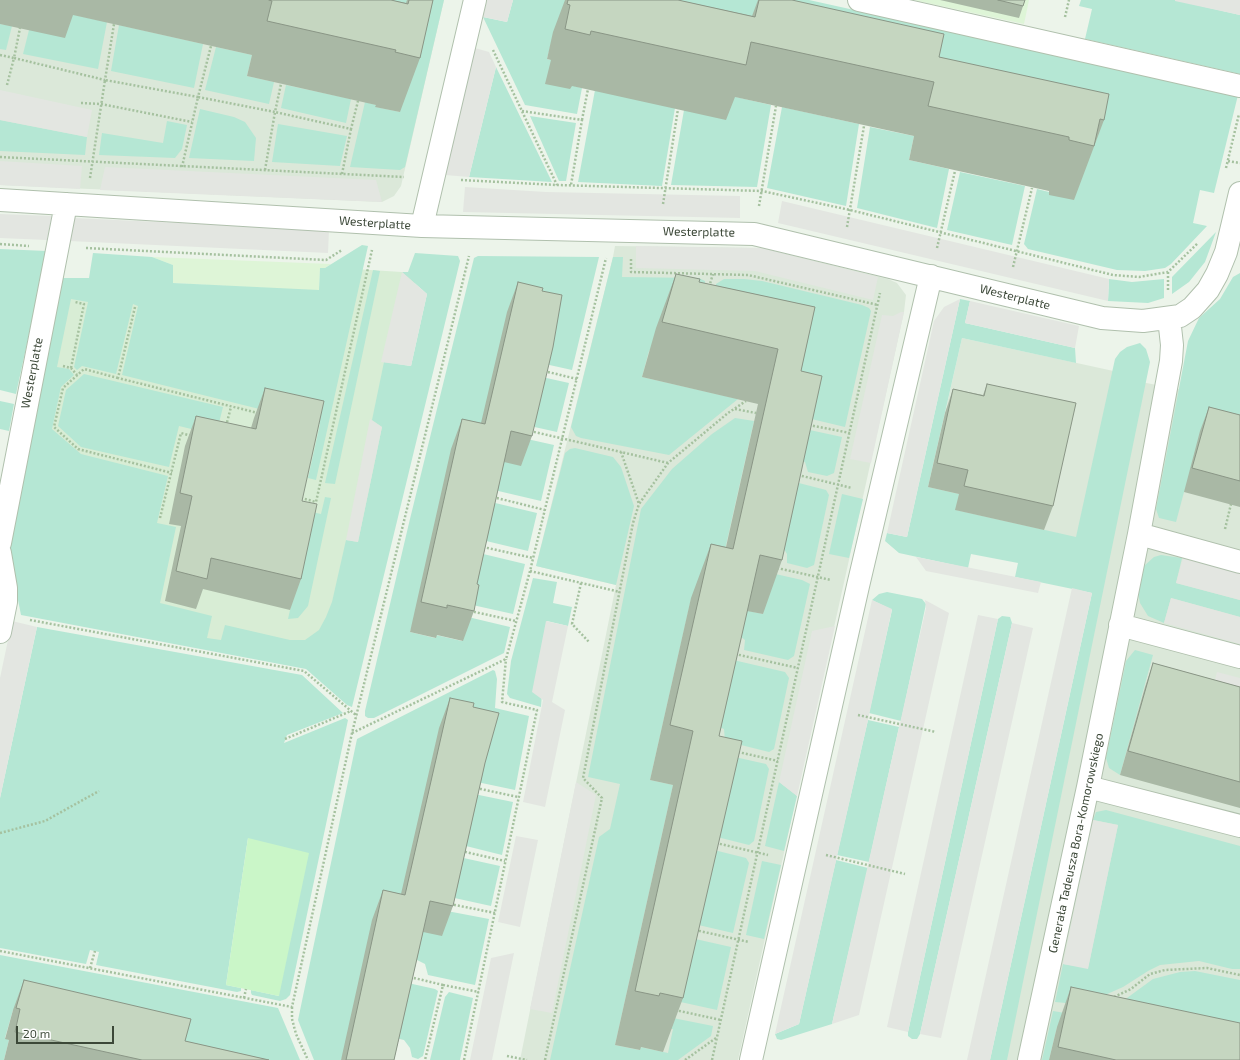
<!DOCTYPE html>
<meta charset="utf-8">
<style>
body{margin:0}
#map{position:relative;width:1240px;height:1060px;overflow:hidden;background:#ecf4ea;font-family:"Exo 2",sans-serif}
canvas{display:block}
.scale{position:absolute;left:16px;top:1026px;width:98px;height:18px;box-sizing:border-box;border:2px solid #3c4838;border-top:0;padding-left:5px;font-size:12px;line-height:14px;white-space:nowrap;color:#3c4838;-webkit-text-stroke:3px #fff;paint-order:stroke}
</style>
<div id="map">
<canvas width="1240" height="1060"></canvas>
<div class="scale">20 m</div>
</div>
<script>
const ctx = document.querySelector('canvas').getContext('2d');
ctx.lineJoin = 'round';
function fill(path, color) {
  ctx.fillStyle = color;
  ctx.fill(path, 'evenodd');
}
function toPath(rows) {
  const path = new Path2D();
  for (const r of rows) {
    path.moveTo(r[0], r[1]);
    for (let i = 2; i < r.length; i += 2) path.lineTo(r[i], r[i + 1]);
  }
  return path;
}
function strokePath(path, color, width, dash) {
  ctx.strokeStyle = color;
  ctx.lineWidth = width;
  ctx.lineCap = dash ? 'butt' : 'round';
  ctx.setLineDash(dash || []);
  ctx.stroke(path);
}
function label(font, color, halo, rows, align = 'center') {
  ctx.font = font + ' "Exo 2",sans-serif';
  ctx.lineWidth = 3;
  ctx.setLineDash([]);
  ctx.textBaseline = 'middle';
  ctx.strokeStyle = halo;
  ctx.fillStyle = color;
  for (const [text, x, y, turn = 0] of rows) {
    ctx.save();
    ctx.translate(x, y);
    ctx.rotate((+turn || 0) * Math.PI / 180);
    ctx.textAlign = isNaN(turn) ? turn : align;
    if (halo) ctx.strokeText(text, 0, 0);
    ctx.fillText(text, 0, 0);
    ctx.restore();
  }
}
const residential = toPath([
 [0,0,444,0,401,186,394,196,382,202,0,185],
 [615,246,761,248,888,279,897,283,906,295,904,312,738,1060,520,1060,616,585,536,566,613,257],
 [962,338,1141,377,1141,382,1178,389,1231,381,1240,383,1240,1060,997,1060,1100,572,918,532]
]);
const commercial = toPath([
 [914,0,1029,0,1024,24],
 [152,257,331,264,325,268,320,268,319,291,172,283,173,265]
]);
const education = toPath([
 [355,269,417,273,336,671,24,608,64,298,349,295]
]);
const green = toPath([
 [229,0,444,0,405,167,400,170,350,167,365,102,376,105,376,107,400,112],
 [513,0,809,0,1238,95,1214,193,1200,190,1193,223,1207,226,1171,264,1165,268,1145,271,1117,270,1028,249,1024,244,1037,189,1049,192,1080,173,554,32,547,59,551,60,571,85,582,88,577,114,525,105,483,17,507,22],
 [1081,0,1175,0,1240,15,1240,74,1085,39,1092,9,1079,6],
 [70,14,107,22,98,69,23,54,29,30],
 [0,24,12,26,6,50,0,49],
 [119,25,203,44,194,88,111,71],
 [216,47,252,55,247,76,274,82,269,104,205,90],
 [496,67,552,182,469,177],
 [286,85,351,99,346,123,281,108],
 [595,90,675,108,662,186,578,182],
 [732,96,771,105,757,187,671,185,684,110],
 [782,107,859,124,846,206,767,188],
 [200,109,234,117,245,122,256,138,254,161,189,158],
 [530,116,576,123,566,181,559,181],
 [0,120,87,137,85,155,0,151],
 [167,121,187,125,182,149,175,158,99,155,102,133,163,143],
 [278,124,347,136,340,166,272,162],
 [870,127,914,136,909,160,949,169,937,228,857,208],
 [960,172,1025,186,1012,245,947,230],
 [1216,232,1205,262,1189,282,1172,294,1172,277],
 [362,245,368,246,316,480,308,478,320,424,122,375,138,306,133,304,116,374,82,366,77,370,74,367,88,302,71,299,57,367,69,369,74,375,61,387,52,429,81,454,168,476,157,523,176,527,160,603,212,616,207,638,221,640,225,625,290,640,305,640,319,630,326,617,332,602,346,540,358,542,382,427,372,420,384,362,411,366,427,294,402,272,408,272,415,253,458,256,460,261,352,707,347,705,306,669,21,615,8,550,63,278,89,278,93,253,152,257,173,265,173,283,319,290,320,268,325,268],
 [0,249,47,251,16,394,0,390],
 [478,256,599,257,572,370,545,364,474,454,410,632,435,638,436,635,462,641,468,617,510,627,504,653,374,718,368,718,365,716,365,711,409,523,474,258],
 [613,257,623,257,622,277,699,278,705,281,705,284,649,351,642,377,738,399,669,455,581,438,576,436,571,427],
 [373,270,380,271,335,484,325,483],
 [1240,273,1240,441,1184,492,1176,522,1159,518,1156,509,1188,341,1199,318,1220,299,1233,277],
 [724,279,744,279,762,281,862,305,869,308,871,311,845,427,782,412,703,341,716,284],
 [1109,279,1132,282,1164,279,1164,298,1148,303,1108,301],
 [960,299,970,301,965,323,1075,348,1076,363,962,338,928,487,959,494,956,510,1076,537,1115,359,1120,352,1127,347,1140,343,1146,349,1150,362,1007,1060,990,1060,1092,593,1015,577,1018,563,971,554,968,568,899,553,885,541,887,533,907,537],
 [84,374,223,407,216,435,179,426,169,467,81,447,58,426,66,390],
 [542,377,569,383,557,432,530,426],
 [0,401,14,404,9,431,0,429],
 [735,418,754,421,713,603,691,599,650,780,673,785,615,1045,639,1050,640,1047,668,1053,673,1029,670,1029,673,1018,713,1026,711,1036,678,1060,550,1060,599,837,610,829,620,784,588,777,641,509,672,469,712,434],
 [805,429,842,437,834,473,827,476,808,472,805,462,796,459],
 [527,439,554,445,541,501,494,490,500,461],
 [575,448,613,457,621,467,634,506,616,585,536,566,565,453,570,449],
 [791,481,826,490,829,495,814,565,807,568,787,563,787,554,784,549],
 [842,494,863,499,849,558,829,554],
 [325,497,331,498,308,606,298,618,288,619,312,512,321,514],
 [491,502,537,513,528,551,482,540],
 [479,553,525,564,513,614,468,604],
 [1161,555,1182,558,1176,583,1240,600,1240,617,1171,598,1164,623,1148,616,1140,603,1138,593,1144,566,1154,557],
 [771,573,802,580,810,584,794,656,788,660,744,650,745,640,740,636,740,609,763,614],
 [533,578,557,582,553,603,572,607,568,626,547,621,541,707,510,698,507,694,511,661],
 [887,592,922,599,926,604,901,721,869,713,892,610,872,600,879,594],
 [1002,616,1010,617,1012,623,920,1034,917,1039,912,1039,908,1036,908,1032,998,619],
 [37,627,302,675,343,713,287,735,284,743,345,718,348,720,290,995,286,999,280,1001,252,995,251,993,251,990,279,996,248,838,226,985,241,988,241,991,237,992,96,965,99,952,90,950,86,964,0,948,0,798],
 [1135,650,1153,655,1120,775,1109,768,1106,758,1126,661],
 [729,659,785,672,789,678,774,749,769,752,725,741,724,729,714,725],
 [493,670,495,671,497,679,495,708,529,716,515,790,477,782,394,925,341,1060,314,1060,298,1020,357,739],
 [868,720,899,727,869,862,837,855],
 [708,751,766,764,769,769,754,841,749,845,713,836],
 [779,782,797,796,784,851,765,846],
 [474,794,513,802,502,855,462,845],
 [1106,810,1240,846,1240,969,1232,969,1199,961,1160,965,1148,971,1123,987,1105,995,1066,1003,1055,1002,1063,964,1088,968,1118,825,1093,820,1096,812],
 [710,849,746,858,749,863,733,933,694,924],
 [459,857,500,866,491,906,450,897],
 [836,860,868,868,832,1024,781,1040,777,1039,775,1034,799,1024],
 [762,861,781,865,764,939,746,935],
 [447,911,489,919,475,985,428,975,425,964,413,958,419,931],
 [691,938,731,947,717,1010,676,1001],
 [0,955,278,1008,300,1060,177,1060,13,1010,5,1038,9,1040,4,1060,0,1060],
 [1195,971,1240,980,1240,1060,1057,1027,1049,1060,1042,1060,1053,1011,1065,1013,1112,1005,1127,998,1153,979,1180,972],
 [408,983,435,989,438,991,423,1056,418,1059,412,1057,410,1048,404,1040,395,1038],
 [449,992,473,998,460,1060,430,1060,445,997]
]);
const sand = toPath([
 [248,838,309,853,279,996,226,985]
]);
const parking = toPath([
 [487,0,513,0,507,22,483,17],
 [1175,0,1240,0,1240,15,1175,1],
 [475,48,489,52,496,67,469,177,445,175],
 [0,90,92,110,87,137,0,120],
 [0,161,82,166,80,189,0,185],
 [105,167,376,180,382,202,100,190],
 [465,187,546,192,740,196,740,218,463,212],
 [782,201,1109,279,1108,301,778,223],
 [0,214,52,216,47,240,0,238],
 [74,218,329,230,328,253,69,241],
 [636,246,761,248,878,277,873,300,755,271,636,268],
 [402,272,427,294,411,366,381,362],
 [960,299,907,537,887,533,934,321,944,307],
 [970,301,1079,326,1075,348,965,323],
 [901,312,904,312,871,463,850,459,882,315,893,316],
 [370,419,382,427,358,542,346,540],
 [916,557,1041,582,1038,593,926,571],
 [1183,558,1240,573,1240,600,1176,583],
 [1072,588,1092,593,990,1060,967,1060],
 [1171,598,1240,617,1240,644,1164,623],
 [872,600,892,609,868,720,799,1024,775,1034],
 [925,600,949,613,859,1015,832,1024,926,608],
 [978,615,998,619,908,1032,887,1027],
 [12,621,37,627,0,798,0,678],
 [546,621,568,626,552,702,565,710,545,807,523,802,543,700,532,692],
 [1012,623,1033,628,941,1038,920,1034],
 [835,626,797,796,779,782,812,631],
 [1217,672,1240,678,1240,713,1209,704],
 [576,782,596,795,552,1013,530,1009],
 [1093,820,1118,825,1088,969,1063,964],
 [516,836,538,840,520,927,498,922],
 [514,953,492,1060,470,1060,491,958]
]);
const path = toPath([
 [1065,17,1069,0],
 [493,50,557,185],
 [0,55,14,58,20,28],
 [7,85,14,58,105,80,114,24],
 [81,103,101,104,192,122],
 [522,111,582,120,571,185],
 [582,120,588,89],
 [0,157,404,177],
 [1228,161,1240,163],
 [182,167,198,97,275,112,281,84],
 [1226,168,1239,114],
 [265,170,275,112,351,129,358,101],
 [342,174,351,129],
 [90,178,105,80,198,97,211,46],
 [461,180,557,185,762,191,850,210,1113,275,1139,277,1168,272,1198,243],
 [663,204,678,109],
 [759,206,776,106],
 [847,227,864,126],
 [0,244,29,246],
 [86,248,326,260,342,250],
 [937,248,955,171],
 [631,259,631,272,748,275,878,305],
 [1013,267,1032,188],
 [1168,272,1168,290],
 [709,287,713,274],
 [135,307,118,378,258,413],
 [63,366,71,368,77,375],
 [71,368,84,304,75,302],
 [544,371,577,379],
 [118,378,84,369,63,388,54,427,78,449,172,473],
 [735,409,756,413],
 [809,425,850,433],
 [226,426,231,407],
 [530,431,621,452],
 [668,463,621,452,639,504,668,463,728,413,746,401],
 [798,475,852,488],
 [493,497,545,510],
 [301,498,316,502,372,250],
 [160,518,181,433,192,436],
 [1225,529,1231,504],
 [483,547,533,558],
 [777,568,831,580],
 [530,571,620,592],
 [581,583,572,624,589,642],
 [470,611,516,621],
 [30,620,304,671,357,716],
 [735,654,798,668],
 [858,715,936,732],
 [352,733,506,659,530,571,606,258],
 [285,739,351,711],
 [738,752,778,761],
 [476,788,518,797],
 [0,833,45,821,99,791],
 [716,843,768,855],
 [461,851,505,861],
 [826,855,905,874],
 [450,904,495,913],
 [695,930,749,942],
 [0,951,292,1007,352,733,469,256],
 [90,968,95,951],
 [410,977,443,985,425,1060],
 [443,985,479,992],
 [1114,997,1131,989,1150,974,1165,970,1207,968,1240,975],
 [244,998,246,989],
 [292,1007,292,1019,296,1034,308,1060],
 [675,1010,721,1020],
 [507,1056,527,1060],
 [464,1060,537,710,502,702,506,659],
 [545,1060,602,798,583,778,633,523,639,504],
 [685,1060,716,1038],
 [712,1060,880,293]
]);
const minor = toPath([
 [859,0,1240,86],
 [0,200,422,226,754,234,1102,318,1143,321,1180,316,1192,308,1208,290,1217,274,1226,252,1240,193],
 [422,226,475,0],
 [1139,534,1240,562],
 [0,543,66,204],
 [0,553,6,588,6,602,0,632],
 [1120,625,1240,657],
 [1088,787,1240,826],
 [751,1060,858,586,931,276],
 [1029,1060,1088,787,1139,534,1171,361,1172,345,1169,318]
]);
const wall = toPath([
 [0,0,391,0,406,3,407,0,433,0,420,58,400,112,375,107,376,105,247,76,252,55,73,15,65,38,0,24],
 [565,0,678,0,752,16,758,0,792,0,1104,120,1074,200,1049,195,1049,191,909,160,914,136,735,97,726,120,572,86,570,89,545,84,551,60,547,59,553,32],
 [940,0,1025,0,1019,18],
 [676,274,699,282,815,307,801,371,782,560,763,614,747,611,719,736,683,998,663,1052,641,1047,640,1050,615,1045,673,785,650,780,691,598,711,544,726,547,758,404,642,377,656,328],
 [518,282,542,291,532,436,521,466,504,462,477,584,474,611,463,641,437,635,436,638,410,632,451,449,462,419,481,423,507,312],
 [987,384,1053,506,1044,530,955,510,959,494,928,487,945,413,953,389,983,395],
 [265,388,302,501,301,579,290,610,203,589,196,609,165,601,181,526,169,524,185,446,196,416,251,428,254,418],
 [1209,407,1240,415,1240,507,1184,492,1200,431],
 [1153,663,1240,687,1240,808,1120,775,1145,687],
 [450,698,473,707,485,763,453,906,442,936,423,932,394,1060,341,1060,372,920,383,890,401,894,439,728],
 [24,980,185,1041,269,1060,4,1060,9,1040,5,1039,13,1010],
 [1071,987,1240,1060,1049,1060,1057,1027]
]);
const building = toPath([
 [269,0,391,0,408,4,409,0,433,0,420,58,395,52,396,50,267,21,272,1,269,0],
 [568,0,678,0,755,17,759,0,792,0,944,34,939,57,1109,94,1104,120,1100,119,1094,146,1069,140,1069,137,928,106,934,82,751,42,746,65,591,31,590,35,565,29,570,5,567,4,568,0],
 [998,0,1025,0,1023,6,998,0],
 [676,274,700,279,699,282,815,307,801,371,822,376,782,560,760,555,719,736,742,741,683,998,660,993,659,996,635,991,693,731,670,725,711,544,733,549,778,349,662,322,676,274],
 [518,282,543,288,542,291,562,295,553,347,532,436,511,431,477,584,479,585,474,611,447,605,447,608,421,602,462,419,485,424,518,282],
 [987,384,1076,403,1053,506,964,486,968,470,937,463,953,389,984,396,987,384],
 [265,388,324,401,302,501,317,504,301,579,211,558,207,579,176,571,192,496,180,493,196,416,256,429,265,388],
 [1209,407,1240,415,1240,481,1192,468,1209,407],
 [1153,663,1240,687,1240,782,1128,751,1153,663],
 [450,698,474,703,473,707,499,713,485,763,453,906,430,901,394,1060,346,1060,383,890,405,895,450,698],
 [24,980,191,1019,185,1041,269,1060,142,1060,15,1032,20,1009,16,1008,24,980],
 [1071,987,1240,1023,1240,1060,1116,1060,1058,1047,1071,987]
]);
const streetNames = [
 ["Westerplatte",375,223,4],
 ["Westerplatte",699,232,1],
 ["Westerplatte",1015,297,14],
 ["Westerplatte",32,373,-79],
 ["Generała Tadeusza Bora-Komorowskiego",1076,843,-78]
];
fill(residential, '#dbe8d9');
fill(commercial, '#def5d7');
fill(education, '#d8edd5');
fill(green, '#b5e7d4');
fill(sand, '#caf6c8');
fill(parking, '#e3e6e1');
strokePath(minor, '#b0c0ad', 24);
strokePath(path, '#a5c19f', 2.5, [2, 2]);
strokePath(minor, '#fff', 22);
fill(wall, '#a9b8a5');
fill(building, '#c5d6c0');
strokePath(building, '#8a9686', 1);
label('12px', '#3c4838', '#fff', streetNames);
</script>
